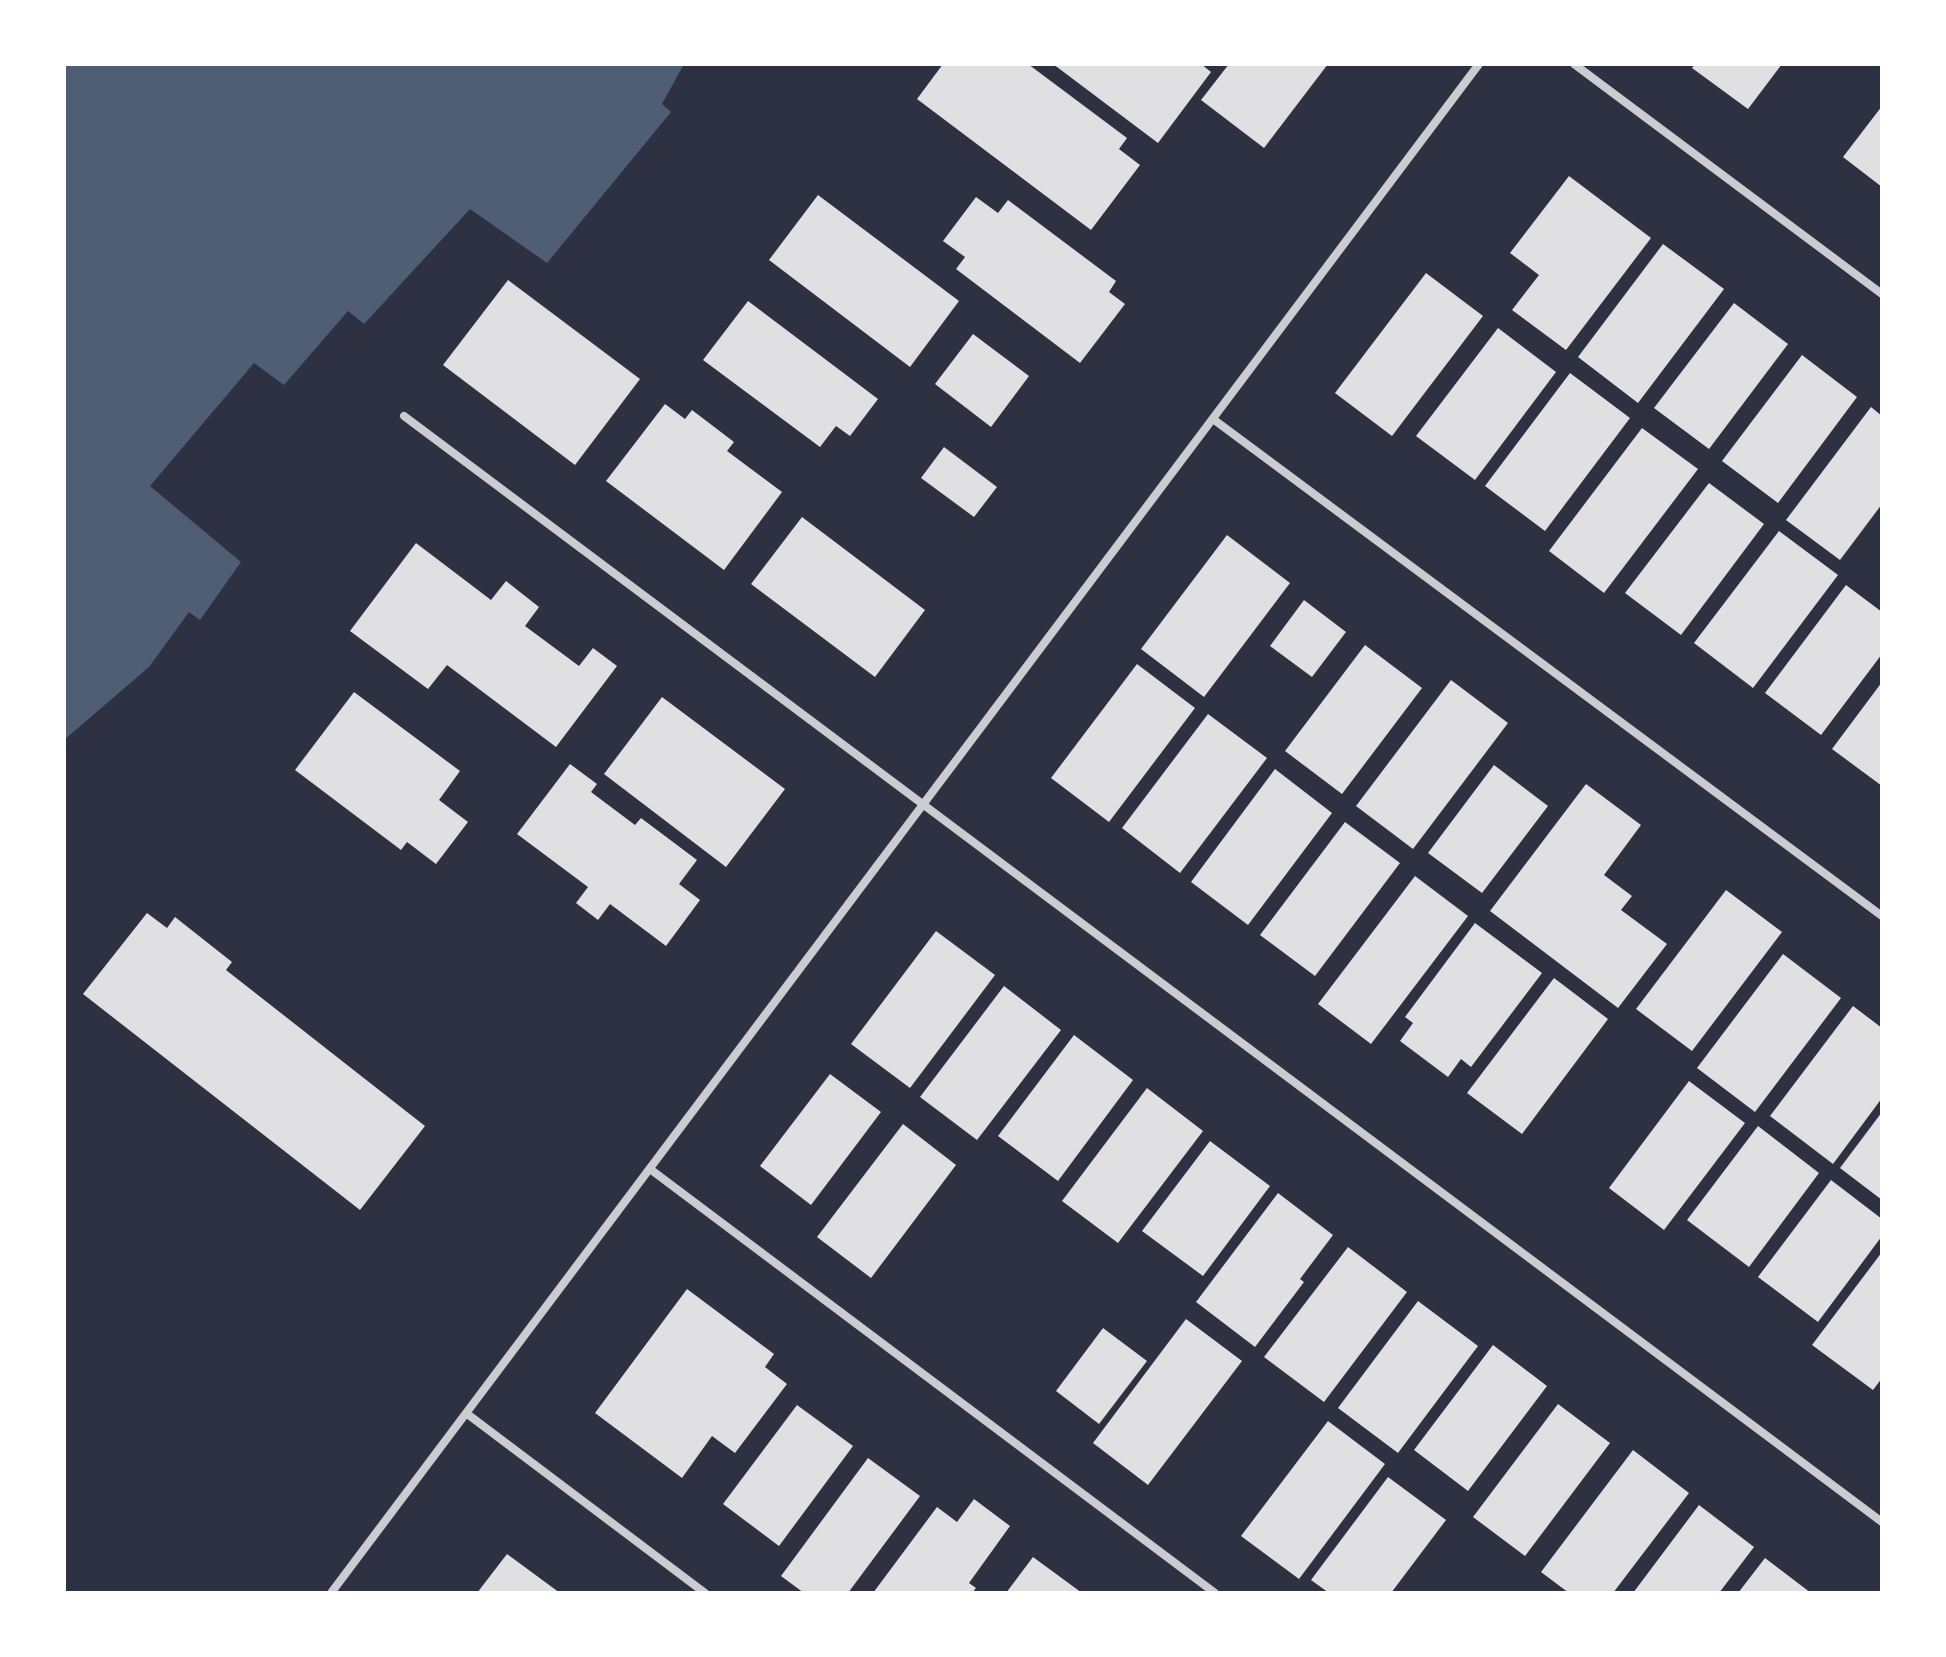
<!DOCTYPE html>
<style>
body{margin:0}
#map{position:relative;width:1946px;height:1657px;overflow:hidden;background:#2d3142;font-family:Spectral,serif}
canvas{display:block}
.frame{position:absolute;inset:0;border:66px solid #fff;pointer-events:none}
</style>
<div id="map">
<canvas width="1946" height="1657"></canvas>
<div class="frame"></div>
</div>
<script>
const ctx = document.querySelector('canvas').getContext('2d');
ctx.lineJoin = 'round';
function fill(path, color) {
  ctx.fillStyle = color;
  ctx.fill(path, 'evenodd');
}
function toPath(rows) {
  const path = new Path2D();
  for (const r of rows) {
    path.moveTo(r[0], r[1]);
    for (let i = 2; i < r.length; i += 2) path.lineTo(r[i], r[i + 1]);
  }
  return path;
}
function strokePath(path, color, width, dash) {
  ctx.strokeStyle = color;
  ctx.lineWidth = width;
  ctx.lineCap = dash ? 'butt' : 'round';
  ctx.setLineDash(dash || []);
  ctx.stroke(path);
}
const water = toPath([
 [64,64,684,64,662,104,671,112,547,263,470,209,364,324,348,311,284,385,254,363,150,486,241,562,200,620,189,612,149,667,64,740]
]);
const building = toPath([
 [943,64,1028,64,1127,138,1119,149,1140,165,1091,230,917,99],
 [1053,64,1201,64,1211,72,1158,143],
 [1229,64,1328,64,1264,148,1201,100],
 [1695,64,1782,64,1748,109,1692,68],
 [1882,106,1882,187,1843,157],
 [1569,176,1651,238,1566,350,1512,310,1539,275,1510,253],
 [818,195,959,301,910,367,769,260],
 [976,197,998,213,1008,200,1116,281,1109,292,1125,304,1080,363,956,269,965,257,943,241],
 [1663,244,1724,289,1638,403,1578,357],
 [1426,273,1483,316,1392,436,1335,393],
 [508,280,640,379,575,465,443,365],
 [748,301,878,399,850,436,836,426,820,447,703,360],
 [1734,303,1788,344,1709,449,1654,408],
 [1498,328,1556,372,1475,480,1416,436],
 [973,334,1029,376,991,427,935,384],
 [1802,355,1857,397,1778,503,1722,461],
 [1570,373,1630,418,1545,531,1485,486],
 [665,404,685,419,692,410,734,442,727,451,782,492,724,570,606,481],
 [1871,407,1882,416,1882,504,1840,560,1786,520],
 [1642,428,1698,469,1604,593,1549,551],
 [944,447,997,487,974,517,921,478],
 [1709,483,1764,524,1681,635,1625,593],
 [802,517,925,610,875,677,751,584],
 [1779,531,1838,575,1753,688,1694,643],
 [1227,535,1290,583,1204,697,1141,649],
 [416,543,491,600,506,581,539,607,525,626,579,666,593,648,617,666,556,747,447,665,428,689,350,631],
 [1846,585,1882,612,1882,654,1821,735,1765,693],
 [1304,600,1346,632,1312,677,1270,646],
 [1365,645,1422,688,1342,794,1285,751],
 [1137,664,1195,708,1109,822,1051,778],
 [1451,680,1508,723,1413,849,1356,806],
 [1882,682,1882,786,1832,749],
 [354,692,460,771,439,800,468,822,436,864,407,842,401,850,295,770],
 [662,697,785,789,726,867,604,774],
 [1208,714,1267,758,1180,873,1122,828],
 [570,764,597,784,591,792,635,825,641,818,697,860,679,884,700,900,666,946,610,904,598,920,576,903,588,887,517,834],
 [1494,765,1548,806,1482,893,1428,853],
 [1275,769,1332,813,1248,925,1191,882],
 [1586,784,1641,825,1604,875,1632,896,1621,910,1667,944,1618,1008,1490,911],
 [1345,822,1400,863,1315,976,1260,935],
 [1415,876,1468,916,1371,1044,1318,1004],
 [1726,890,1782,932,1692,1051,1636,1009],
 [147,913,167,928,175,917,232,962,226,970,425,1126,360,1210,83,994],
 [1475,923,1542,973,1471,1067,1461,1059,1448,1077,1400,1041,1413,1023,1405,1017],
 [936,931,995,975,910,1088,851,1044],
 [1783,954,1841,998,1755,1112,1697,1068],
 [1554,978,1608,1019,1522,1134,1467,1093],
 [1004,986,1061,1030,977,1140,920,1097],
 [1853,1006,1882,1028,1882,1098,1833,1164,1770,1116],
 [1074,1035,1133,1080,1058,1181,998,1136],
 [830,1074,881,1112,811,1205,760,1166],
 [1689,1081,1745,1123,1664,1230,1609,1188],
 [1147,1088,1203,1131,1118,1243,1062,1201],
 [1882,1112,1882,1200,1840,1168],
 [903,1124,956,1165,871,1278,817,1237],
 [1758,1126,1819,1173,1749,1267,1687,1220],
 [1210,1141,1270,1186,1203,1276,1142,1231],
 [1831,1180,1882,1219,1882,1236,1818,1322,1758,1277],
 [1278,1193,1333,1235,1300,1279,1304,1282,1255,1347,1196,1302],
 [1348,1247,1407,1292,1324,1402,1264,1357],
 [1882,1252,1882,1378,1873,1390,1812,1345],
 [687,1289,774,1354,765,1367,787,1384,735,1453,712,1436,682,1478,595,1413],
 [1418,1301,1478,1346,1398,1453,1338,1408],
 [1186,1319,1242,1361,1148,1485,1093,1443],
 [1103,1328,1147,1361,1099,1424,1056,1391],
 [1493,1345,1547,1386,1468,1491,1414,1450],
 [1558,1404,1610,1443,1525,1556,1473,1517],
 [797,1405,853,1446,779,1546,723,1504],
 [1328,1421,1385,1464,1299,1579,1241,1536],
 [1633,1450,1689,1493,1613,1593,1569,1593,1541,1572],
 [868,1458,920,1496,848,1593,804,1593,781,1576],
 [1388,1477,1446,1520,1391,1593,1329,1593,1311,1580],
 [974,1499,1010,1526,969,1583,976,1588,972,1593,873,1593,937,1507,957,1522],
 [1699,1505,1754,1547,1719,1593,1633,1593],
 [507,1554,560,1593,477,1593],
 [1033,1557,1082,1593,1006,1593],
 [1765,1558,1811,1593,1738,1593]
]);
const minor = toPath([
 [1574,64,1882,294],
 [404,416,1882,1522],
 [1213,419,1882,916],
 [650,1169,1215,1593],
 [466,1413,705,1593],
 [331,1593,1479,64]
]);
fill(water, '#4f5d75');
fill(building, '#e0e0e3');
strokePath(minor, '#caccd0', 8);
</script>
